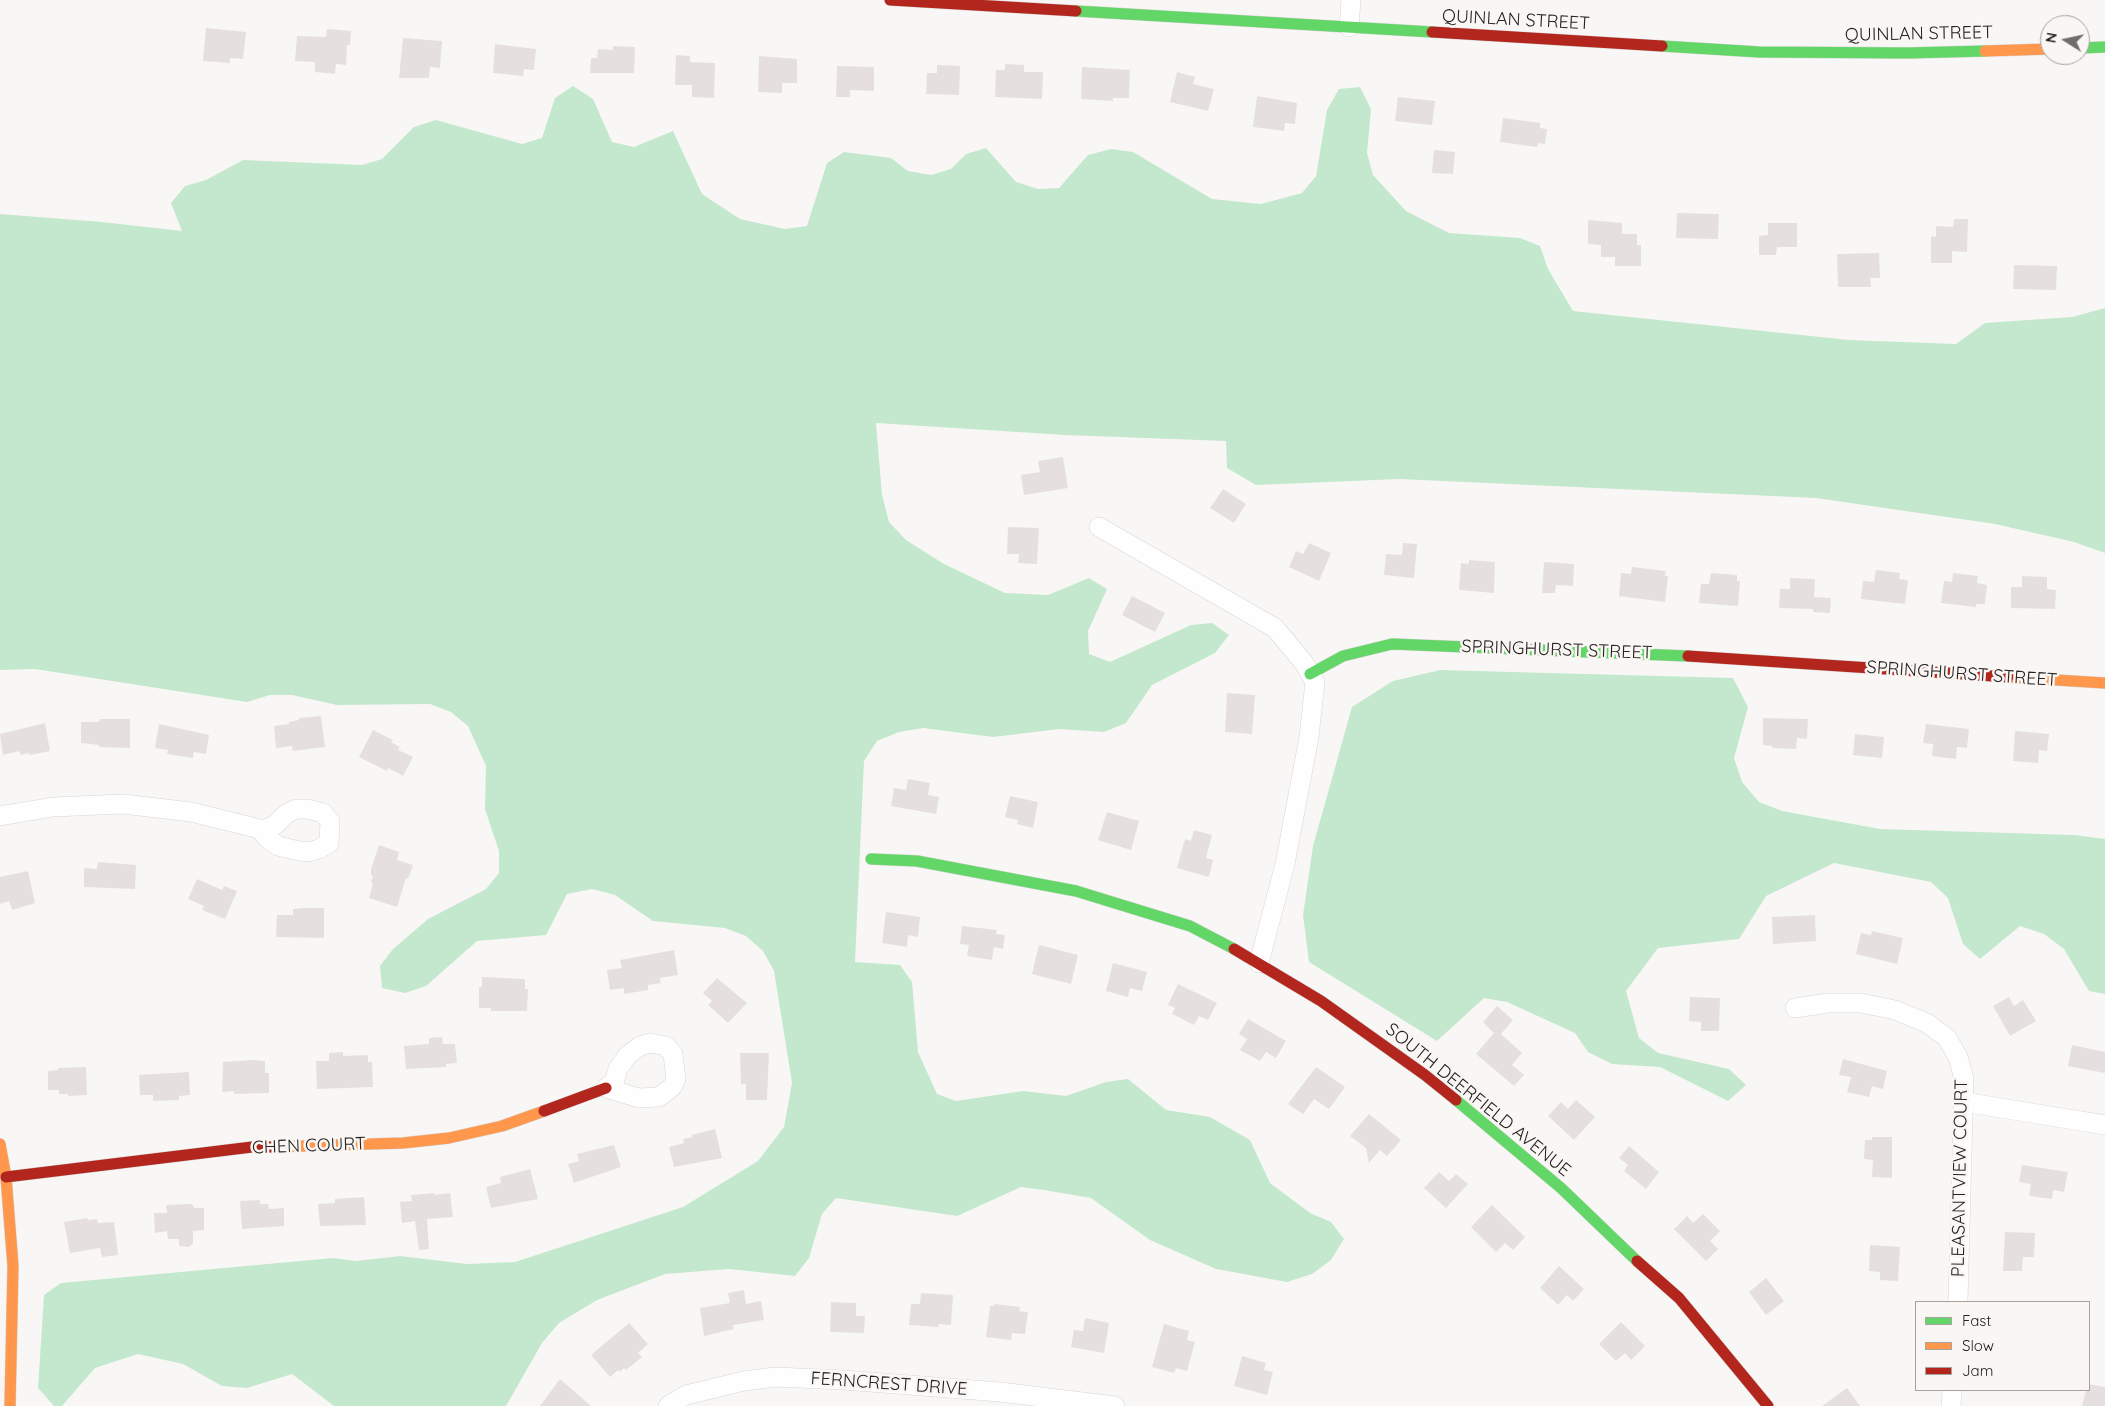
<!DOCTYPE html>
<style>
body{margin:0}
#map{position:relative;width:2105px;height:1406px;overflow:hidden;background:#f9f7f5;font-family:Quicksand,sans-serif}
canvas{display:block}
.legend{position:absolute;left:1915px;top:1301px;width:175px;height:90px;box-sizing:border-box;background:#faf6f4;border:1px solid #a5a2a0;margin:0;padding:6px 9px;list-style:none;font-size:15px;color:#252423}
.legend li{display:flex;align-items:center;gap:10px;height:25px}
.legend b{width:25px;border:1px solid #a5a2a0}
.north{position:absolute;left:2040px;top:15px;width:50px;height:50px;box-sizing:border-box;background:#faf6f4;border:1px solid #a5a2a0;border-radius:50%;rotate:280deg;font-size:14px;font-weight:700;line-height:20px;text-align:center;color:#252423}
.north::after{content:'';display:block;margin:auto;width:18px;height:22px;background:#6f6e6c;clip-path:polygon(50% 0,100% 100%,50% 72%,0 100%)}
</style>
<div id="map">
<canvas width="2105" height="1406"></canvas>
<ul class="legend">
<li><b style="height:6px;background:#63d668"></b>Fast</li>
<li><b style="height:6px;background:#ff974d"></b>Slow</li>
<li><b style="height:6px;background:#b3261e"></b>Jam</li>
</ul>
<div class="north">N</div>
</div>
<script>
const ctx = document.querySelector('canvas').getContext('2d');
ctx.lineJoin = 'round';
function fill(path, color) {
  ctx.fillStyle = color;
  ctx.fill(path, 'evenodd');
}
function toPath(rows) {
  const path = new Path2D();
  for (const r of rows) {
    path.moveTo(r[0], r[1]);
    for (let i = 2; i < r.length; i += 2) path.lineTo(r[i], r[i + 1]);
  }
  return path;
}
function strokePath(path, color, width, dash) {
  ctx.strokeStyle = color;
  ctx.lineWidth = width;
  ctx.lineCap = dash ? 'butt' : 'round';
  ctx.setLineDash(dash || []);
  ctx.stroke(path);
}
function label(font, color, halo, rows, align = 'center') {
  ctx.font = font + ' Quicksand,sans-serif';
  ctx.lineWidth = 5;
  ctx.setLineDash([]);
  ctx.textBaseline = 'middle';
  ctx.strokeStyle = halo;
  ctx.fillStyle = color;
  for (const [text, x, y, turn = 0] of rows) {
    ctx.save();
    ctx.translate(x, y);
    ctx.rotate((+turn || 0) * Math.PI / 180);
    ctx.textAlign = isNaN(turn) ? turn : align;
    if (halo) ctx.strokeText(text, 0, 0);
    ctx.fillText(text, 0, 0);
    ctx.restore();
  }
}
const green = toPath([
 [573,86,593,99,612,142,634,147,673,131,702,194,740,219,785,229,807,226,827,163,844,152,891,158,908,171,931,175,951,169,966,154,986,148,1016,182,1038,189,1059,188,1088,155,1111,149,1133,152,1212,199,1261,204,1302,193,1316,176,1327,110,1339,89,1360,87,1371,109,1367,153,1373,175,1406,211,1449,233,1520,238,1540,246,1548,269,1573,311,1849,340,1956,344,1985,323,2072,317,2105,308,2105,553,2074,542,1995,524,1816,498,1399,479,1256,485,1227,468,1226,441,1065,435,876,423,882,495,889,522,906,540,944,564,1005,593,1048,595,1089,578,1107,589,1088,631,1089,654,1110,662,1191,625,1212,623,1229,635,1215,653,1152,685,1126,723,1104,732,1059,729,993,737,923,728,899,732,877,741,864,761,855,962,900,965,912,982,918,1052,937,1094,956,1101,1023,1091,1066,1096,1106,1082,1128,1079,1166,1110,1210,1117,1250,1140,1270,1183,1310,1213,1331,1222,1344,1239,1331,1260,1312,1274,1287,1282,1216,1269,1150,1240,1091,1198,1044,1190,1021,1187,957,1216,836,1198,822,1214,809,1258,795,1276,729,1269,665,1274,597,1300,559,1323,542,1343,506,1406,334,1406,292,1374,247,1388,222,1386,183,1364,138,1354,95,1368,62,1406,54,1406,38,1388,44,1295,61,1283,333,1258,356,1261,400,1256,467,1264,515,1262,683,1207,758,1161,784,1127,792,1083,774,971,763,951,746,936,725,928,653,921,615,895,592,889,567,894,546,935,477,941,426,986,405,993,382,988,380,966,393,949,428,919,486,889,499,873,499,851,485,809,486,766,468,726,451,712,430,704,337,705,292,695,270,695,247,702,35,669,0,670,0,214,102,222,182,231,171,203,185,186,206,180,243,160,362,165,382,159,414,127,436,120,522,144,542,138,555,98],
 [1440,670,1733,678,1748,707,1734,758,1742,782,1759,802,1782,811,1880,829,2074,835,2105,839,2105,994,2089,991,2064,949,2044,934,2020,926,1980,959,1963,944,1948,898,1931,882,1834,863,1766,896,1739,939,1658,948,1626,991,1639,1038,1658,1053,1729,1069,1746,1085,1728,1101,1660,1067,1612,1064,1588,1052,1575,1033,1507,1002,1484,998,1437,1041,1309,962,1303,915,1313,846,1352,707,1393,681]
]);
const building = toPath([
 [206,28,246,32,243,59,230,58,230,63,203,61],
 [327,29,351,31,350,45,347,45,346,65,336,64,335,74,315,72,315,62,295,61,297,36,326,37],
 [403,38,442,41,440,68,430,67,429,78,399,78],
 [495,44,536,49,534,70,524,69,523,76,493,73],
 [613,46,635,47,634,73,590,73,591,58,597,58,598,49,613,50],
 [676,55,690,56,690,62,715,63,714,98,692,97,692,85,675,85],
 [759,56,797,59,797,83,782,83,782,93,758,92],
 [1005,64,1024,65,1024,72,1043,72,1042,99,995,97,996,70,1005,70],
 [937,65,960,66,959,95,926,94,927,73,937,73],
 [837,66,874,67,874,91,850,90,850,97,836,97],
 [1082,67,1130,70,1129,98,1113,98,1113,101,1081,99],
 [1177,72,1195,77,1193,84,1214,89,1208,111,1170,102],
 [1257,96,1297,103,1295,124,1285,123,1284,131,1253,127],
 [1398,97,1435,101,1432,125,1395,121],
 [1503,118,1540,123,1540,128,1547,129,1545,144,1538,143,1537,147,1500,142],
 [1434,150,1455,152,1453,174,1432,173],
 [1677,213,1719,214,1718,239,1676,238],
 [1954,219,1968,219,1967,252,1952,251,1952,263,1931,263,1931,236,1936,237,1936,226,1953,227],
 [1588,220,1622,223,1622,234,1637,234,1637,245,1641,245,1641,266,1615,266,1615,257,1601,257,1601,245,1588,244],
 [1768,223,1797,223,1797,247,1777,247,1776,255,1759,255,1759,236,1768,235],
 [1879,253,1880,278,1870,278,1871,287,1838,287,1837,254],
 [2014,265,2057,266,2056,290,2013,289],
 [1063,457,1068,488,1024,495,1021,475,1040,472,1038,461],
 [1223,489,1246,504,1234,523,1210,508],
 [1008,527,1039,528,1037,564,1018,563,1019,554,1007,554],
 [1309,543,1331,553,1319,581,1289,567,1296,551,1303,554],
 [1403,543,1417,544,1414,578,1384,575,1386,554,1402,555],
 [1469,560,1495,562,1494,593,1459,590,1461,563,1469,564],
 [1544,562,1574,564,1573,586,1556,585,1555,593,1542,593],
 [1632,567,1666,571,1665,576,1668,576,1665,602,1619,596,1621,573,1631,574],
 [1876,570,1900,573,1899,579,1908,580,1905,604,1861,599,1863,581,1874,582],
 [1711,573,1737,575,1737,581,1740,581,1738,606,1699,603,1701,584,1709,584],
 [1953,573,1978,576,1977,583,1987,585,1985,604,1976,604,1976,607,1941,603,1944,581,1952,582],
 [2022,576,2047,577,2047,589,2056,590,2055,609,2011,608,2011,587,2022,587],
 [1790,578,1815,579,1814,597,1831,598,1830,613,1813,612,1813,609,1779,608,1780,589,1790,589],
 [1132,596,1165,613,1155,632,1122,615],
 [1227,693,1255,695,1252,734,1225,732],
 [321,716,325,747,293,751,292,746,276,748,274,726,289,724,289,722,299,720,299,718],
 [1763,718,1808,719,1807,739,1797,738,1796,749,1772,748,1772,746,1763,745],
 [100,719,130,719,130,748,99,747,99,745,81,743,81,722,99,722],
 [45,723,50,751,30,755,29,753,20,755,20,751,3,755,0,734],
 [159,724,209,735,206,754,194,752,193,758,167,754,168,750,155,748],
 [1926,724,1969,729,1967,748,1957,747,1956,759,1932,756,1933,744,1923,743],
 [373,730,393,740,391,742,400,747,398,750,413,757,403,776,388,768,387,771,359,757],
 [2015,731,2049,734,2047,751,2039,750,2038,763,2013,761],
 [1855,734,1884,737,1882,758,1853,755],
 [908,779,930,783,928,795,939,797,936,814,891,806,894,788,906,790],
 [1010,796,1038,802,1033,828,1017,824,1018,820,1005,817],
 [1107,812,1139,821,1131,850,1098,840],
 [1194,830,1212,835,1206,858,1213,860,1209,877,1177,868,1185,839,1191,841],
 [379,845,399,852,397,860,413,865,408,879,406,878,397,907,369,898,373,883,371,883,373,876,371,875,371,869],
 [98,862,136,865,135,889,84,887,84,868,97,869],
 [28,871,35,903,12,910,9,901,0,904,0,877],
 [197,879,222,890,224,886,237,891,225,919,202,910,204,906,188,899],
 [303,908,324,908,324,938,276,937,277,915,293,915,293,909],
 [886,912,920,917,918,937,908,935,907,947,882,943],
 [1815,915,1816,941,1773,944,1772,917],
 [962,926,997,930,996,934,1005,935,1003,949,994,947,992,960,967,956,969,945,960,944],
 [1872,931,1903,938,1897,964,1856,954,1861,933,1871,935],
 [1039,945,1078,955,1071,984,1032,974],
 [674,950,678,975,660,978,661,983,648,985,648,990,624,994,624,988,610,990,607,970,622,968,620,960],
 [1113,963,1147,972,1142,991,1130,988,1128,997,1106,991],
 [482,977,525,979,525,989,528,989,527,1011,491,1011,491,1008,479,1008,479,987,482,987],
 [717,978,747,1003,728,1023,708,1005,712,1001,703,993],
 [1178,984,1217,1003,1208,1020,1199,1016,1194,1025,1172,1014,1175,1008,1168,1005],
 [1690,997,1720,998,1719,1031,1701,1031,1701,1022,1689,1021],
 [2009,997,2014,1006,2023,1000,2036,1021,2010,1036,1993,1006],
 [1497,1006,1513,1020,1501,1034,1522,1053,1512,1065,1524,1075,1514,1086,1476,1054,1494,1033,1483,1022],
 [1248,1019,1286,1041,1276,1058,1266,1052,1260,1061,1240,1050,1247,1039,1239,1034],
 [442,1037,443,1044,455,1044,457,1063,446,1064,446,1067,406,1069,404,1046,429,1044,429,1038],
 [2072,1045,2105,1052,2105,1073,2068,1066],
 [343,1052,343,1056,368,1055,368,1062,372,1062,373,1087,317,1089,316,1061,329,1061,329,1053],
 [740,1053,769,1053,767,1100,746,1100,746,1084,741,1084],
 [1843,1059,1887,1071,1883,1089,1872,1086,1869,1097,1847,1092,1851,1077,1839,1075],
 [252,1060,265,1061,265,1073,269,1073,269,1093,234,1094,234,1091,222,1092,223,1062],
 [86,1067,87,1095,68,1096,68,1094,59,1094,59,1090,48,1090,48,1071,58,1070,58,1068],
 [1316,1067,1345,1087,1329,1109,1314,1099,1303,1114,1288,1104],
 [189,1072,190,1095,179,1096,179,1100,153,1101,153,1095,140,1095,139,1075],
 [1576,1100,1595,1117,1574,1140,1548,1116,1561,1102,1568,1109],
 [1369,1114,1401,1140,1387,1156,1380,1150,1369,1163,1366,1148,1350,1136],
 [715,1129,722,1158,674,1167,669,1147,684,1143,683,1139,692,1137,692,1135],
 [1872,1137,1892,1137,1892,1178,1872,1177,1873,1160,1864,1159,1865,1140,1872,1140],
 [614,1145,621,1167,574,1183,568,1164,579,1161,577,1154],
 [1629,1146,1659,1172,1646,1189,1624,1171,1628,1165,1619,1158],
 [2022,1165,2068,1172,2064,1192,2053,1190,2052,1199,2029,1196,2031,1184,2019,1182],
 [530,1169,538,1199,491,1208,486,1187,501,1183,500,1177],
 [1439,1172,1449,1181,1456,1174,1468,1184,1446,1208,1424,1188],
 [434,1193,434,1195,450,1193,453,1217,427,1219,429,1249,419,1250,415,1221,402,1223,400,1202,412,1201,411,1195],
 [364,1197,366,1225,320,1226,318,1204,335,1203,335,1199],
 [260,1200,260,1204,268,1204,269,1209,284,1208,284,1226,242,1229,240,1201],
 [192,1204,194,1208,204,1208,204,1230,193,1231,193,1243,189,1247,179,1246,179,1239,168,1239,167,1231,155,1233,154,1213,167,1213,166,1205],
 [1492,1205,1525,1237,1513,1250,1505,1243,1496,1252,1471,1227],
 [1703,1214,1720,1231,1710,1241,1718,1249,1706,1261,1674,1229,1687,1216,1693,1223],
 [87,1218,88,1220,97,1219,98,1223,114,1222,118,1255,102,1257,100,1248,70,1253,64,1222],
 [2005,1232,2035,1233,2034,1257,2023,1257,2022,1271,2003,1271],
 [1870,1245,1900,1247,1898,1281,1880,1280,1880,1272,1869,1271],
 [1559,1266,1584,1289,1573,1301,1567,1295,1558,1305,1540,1288],
 [1766,1278,1784,1301,1766,1315,1749,1292],
 [744,1290,746,1304,761,1301,764,1320,733,1325,734,1329,704,1336,700,1308,730,1303,728,1293],
 [921,1293,953,1295,951,1325,939,1324,938,1327,909,1325,911,1304,920,1304],
 [831,1302,856,1303,856,1316,865,1316,864,1333,830,1332],
 [994,1304,1020,1307,1019,1311,1028,1312,1025,1334,1012,1333,1011,1340,986,1337,990,1306,994,1306],
 [1085,1318,1109,1323,1104,1353,1071,1347,1074,1330,1083,1331],
 [1621,1322,1645,1346,1631,1360,1625,1353,1616,1361,1599,1344],
 [629,1323,648,1344,638,1353,642,1357,626,1370,624,1368,620,1372,618,1370,610,1377,591,1355],
 [1164,1324,1189,1331,1187,1340,1195,1342,1187,1371,1176,1368,1174,1373,1152,1367],
 [1242,1356,1266,1363,1264,1370,1273,1372,1267,1395,1234,1386],
 [560,1379,591,1406,540,1406],
 [2089,1384,2105,1387,2105,1406,2082,1406,2086,1390,2089,1390],
 [1847,1388,1860,1406,1822,1406]
]);
const street = toPath([
 [1349,27,1351,0],
 [1099,527,1275,628,1304,663,1315,682,1309,737,1285,864,1259,963],
 [296,809,307,809,323,813,330,821,329,843,319,849,309,852,299,851,278,846,267,838,260,829,266,829,275,825,286,814,296,809],
 [0,816,53,807,123,804,191,812,260,829],
 [1795,1008,1828,1003,1861,1003,1895,1010,1927,1023,1947,1038,1958,1057,1964,1079,1958,1302],
 [650,1043,666,1046,673,1054,676,1079,672,1087,659,1097,639,1098,606,1088,614,1082,618,1069,628,1055,640,1046,650,1043],
 [1964,1102,2105,1125],
 [668,1406,686,1395,744,1381,775,1377,844,1380,1000,1392,1115,1406],
 [1951,1406,1952,1390]
]);
const fast = toPath([
 [1076,11,1432,32],
 [1662,46,1759,52,1908,53,1985,51],
 [2080,48,2105,47],
 [1310,674,1343,656,1392,644,1688,656],
 [871,859,917,861,1076,891,1190,926,1234,949],
 [1456,1100,1561,1188,1637,1261]
]);
const slow = toPath([
 [1985,51,2050,49],
 [2008,677,2105,683],
 [0,1144,6,1177,13,1266,10,1406],
 [270,1147,403,1143,449,1138,502,1126,544,1111]
]);
const jam = toPath([
 [890,0,1076,11],
 [1432,32,1662,46],
 [1688,656,2008,677],
 [1234,949,1321,1001,1425,1075,1456,1100],
 [544,1111,606,1088],
 [6,1177,252,1147,270,1147],
 [1637,1261,1679,1298,1768,1406]
]);
const streetNames = [
 ["QUINLAN STREET",1516,20,3],
 ["QUINLAN STREET",1919,34,-1],
 ["SPRINGHURST STREET",1557,650,2],
 ["SPRINGHURST STREET",1962,674,4],
 ["SOUTH DEERFIELD AVENUE",1478,1100,39],
 ["CHEN COURT",309,1146,-2],
 ["PLEASANTVIEW COURT",1960,1178,-89],
 ["FERNCREST DRIVE",889,1384,4]
];
fill(green, '#c4e8cd');
fill(building, '#e6dfe0');
strokePath(street, '#d6d5d3', 20);
strokePath(fast, '#d6d5d3', 12);
strokePath(slow, '#d6d5d3', 12);
strokePath(jam, '#d6d5d3', 12);
strokePath(street, '#fefefe', 19);
strokePath(fast, '#63d668', 11);
strokePath(slow, '#ff974d', 11);
strokePath(jam, '#b3261e', 11);
label('18px', '#252423', '#faf6f4', streetNames);
</script>
